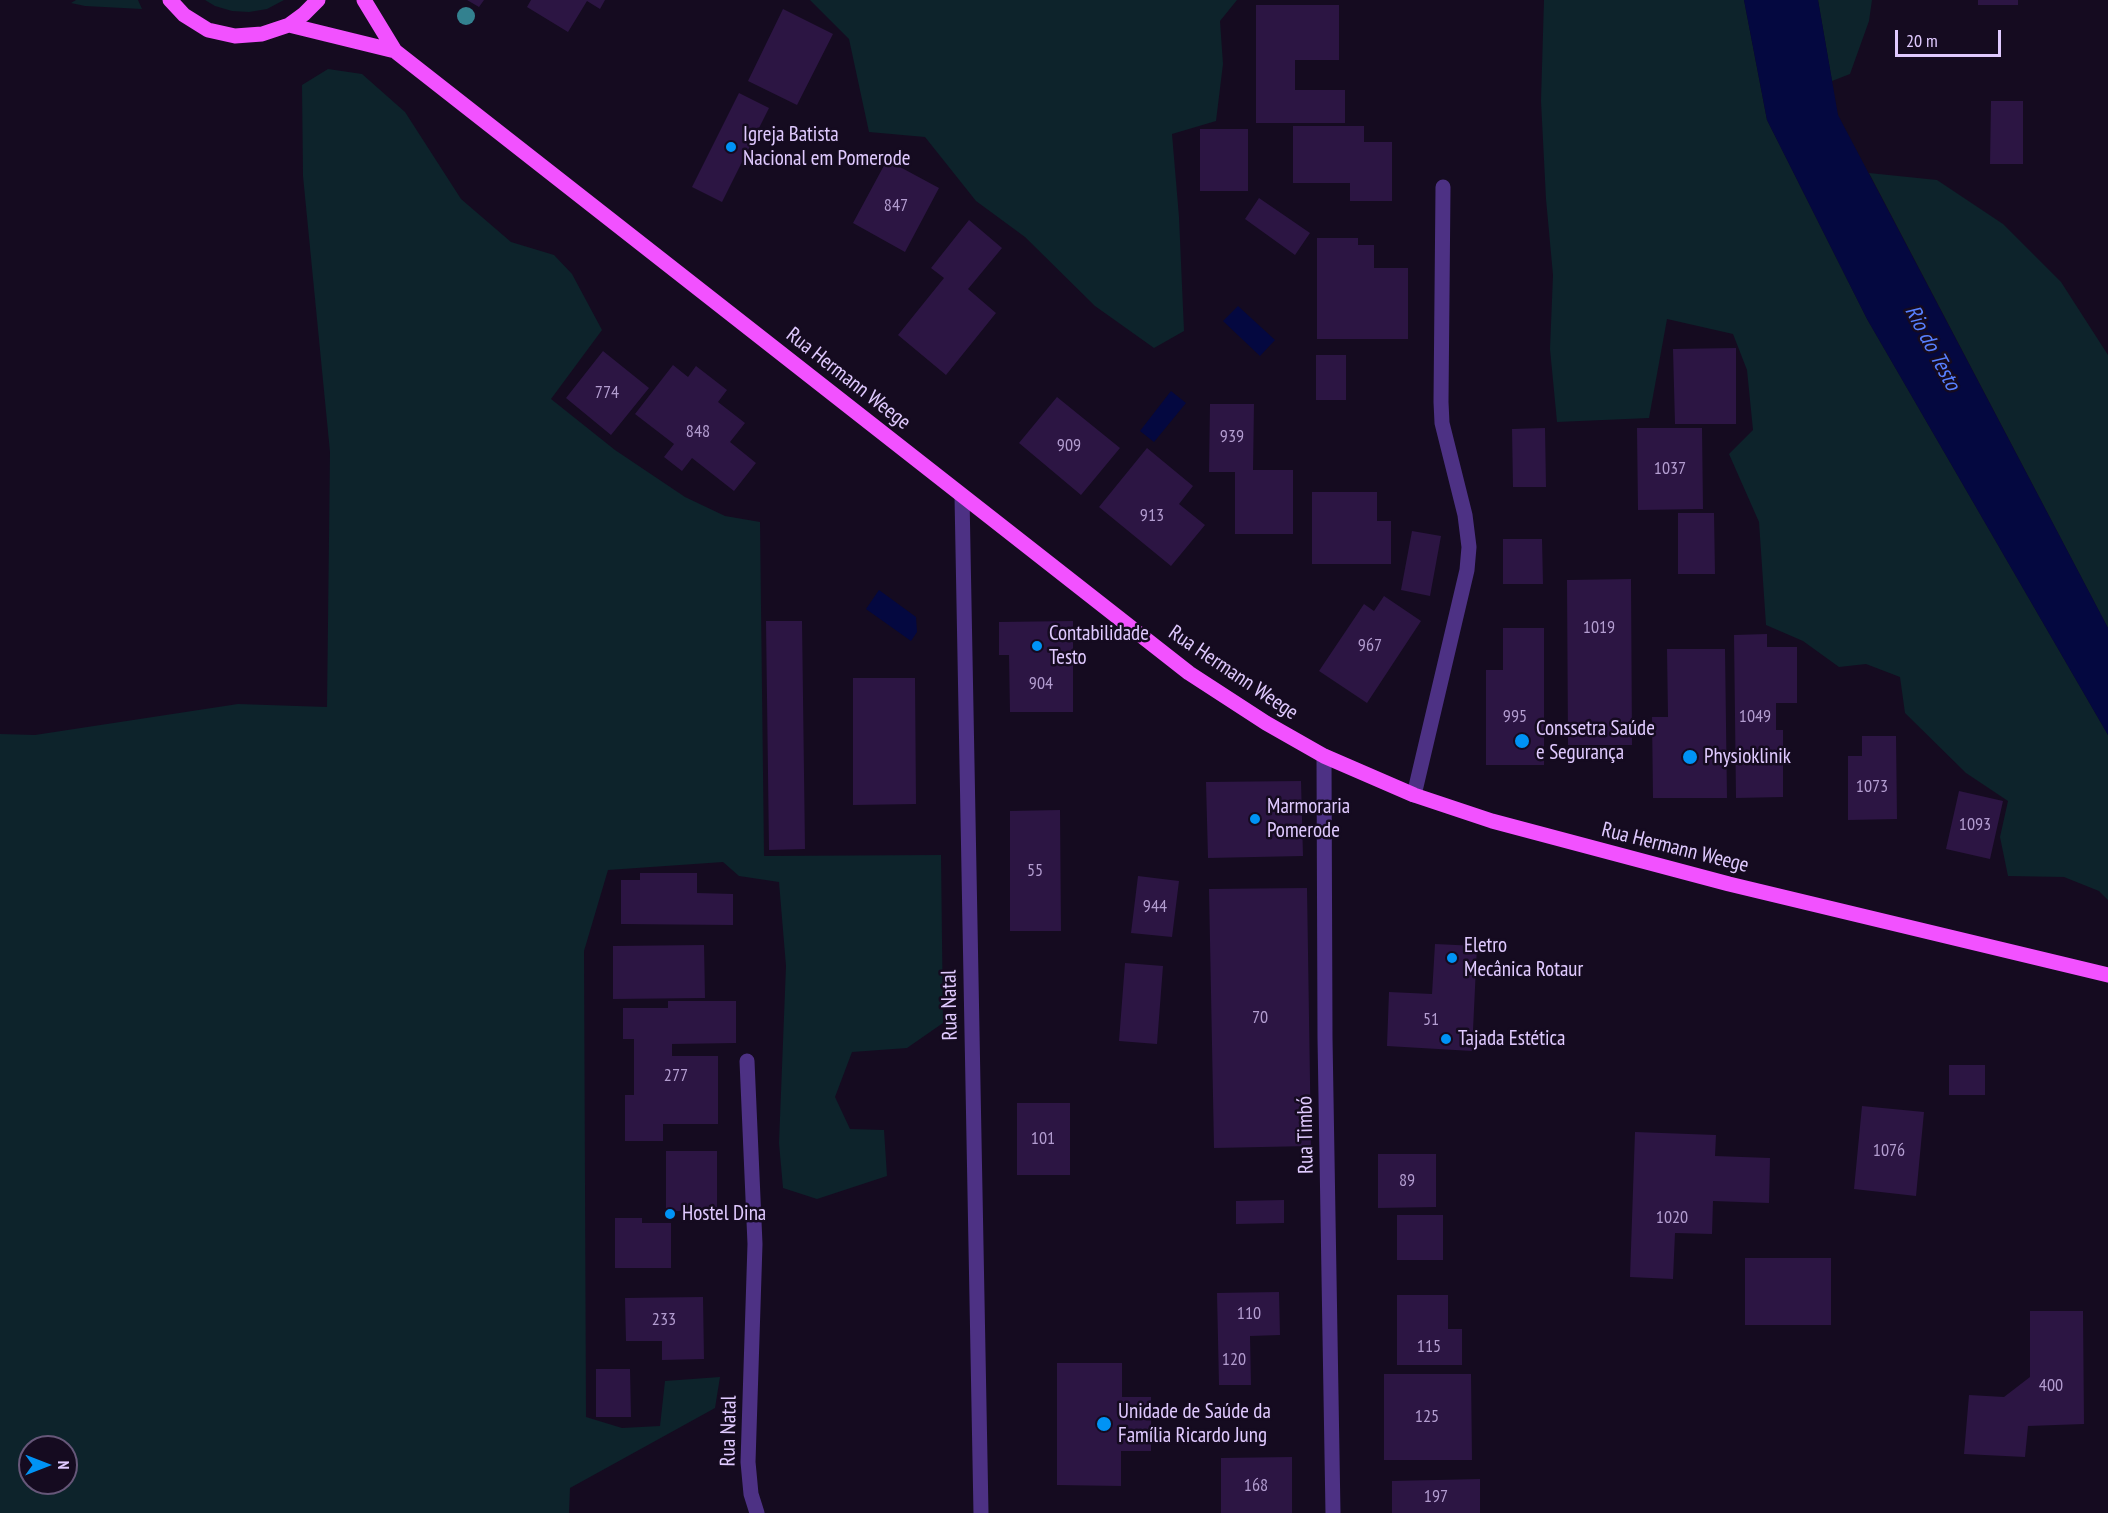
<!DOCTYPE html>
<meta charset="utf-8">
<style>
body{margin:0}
#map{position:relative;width:2108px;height:1513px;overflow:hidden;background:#150b20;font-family:"PT Sans Narrow",sans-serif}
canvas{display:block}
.north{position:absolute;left:18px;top:1435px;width:60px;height:60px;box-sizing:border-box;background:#150b20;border:2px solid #665779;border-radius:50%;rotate:90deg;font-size:16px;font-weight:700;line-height:24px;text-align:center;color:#e0caff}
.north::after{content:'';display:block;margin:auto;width:21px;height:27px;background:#0093f5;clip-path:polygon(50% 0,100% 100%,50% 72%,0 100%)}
.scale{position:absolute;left:1895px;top:30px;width:106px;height:27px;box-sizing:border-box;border:3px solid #e0caff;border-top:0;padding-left:8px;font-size:18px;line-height:21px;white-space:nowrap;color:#e0caff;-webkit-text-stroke:4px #150b20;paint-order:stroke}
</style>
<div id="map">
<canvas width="2108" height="1513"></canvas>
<div class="north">N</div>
<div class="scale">20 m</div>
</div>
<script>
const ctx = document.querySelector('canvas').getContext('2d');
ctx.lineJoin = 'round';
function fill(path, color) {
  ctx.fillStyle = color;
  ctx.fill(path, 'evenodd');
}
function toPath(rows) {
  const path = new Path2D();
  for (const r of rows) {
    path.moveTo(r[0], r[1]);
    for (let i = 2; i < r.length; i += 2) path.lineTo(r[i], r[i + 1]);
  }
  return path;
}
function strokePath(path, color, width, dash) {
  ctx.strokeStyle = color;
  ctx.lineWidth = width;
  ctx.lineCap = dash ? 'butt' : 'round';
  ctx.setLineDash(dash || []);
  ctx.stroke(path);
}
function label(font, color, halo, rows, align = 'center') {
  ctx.font = font + ' "PT Sans Narrow",sans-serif';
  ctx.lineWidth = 5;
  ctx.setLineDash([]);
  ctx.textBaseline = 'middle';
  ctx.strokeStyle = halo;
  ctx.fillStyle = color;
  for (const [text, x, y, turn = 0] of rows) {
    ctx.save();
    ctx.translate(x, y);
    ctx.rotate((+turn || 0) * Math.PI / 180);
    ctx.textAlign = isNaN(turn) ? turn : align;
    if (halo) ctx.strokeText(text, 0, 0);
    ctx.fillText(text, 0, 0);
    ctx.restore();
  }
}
const green = toPath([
 [76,0,138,0,142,9,85,6,71,3],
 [205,0,284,0,267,9,249,12,232,11,215,6],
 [810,0,1237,0,1220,21,1223,64,1216,121,1172,134,1179,217,1184,331,1154,348,1095,306,1025,237,976,201,925,137,869,132,849,39],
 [1544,0,1744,0,1767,120,1867,319,2108,735,2108,900,2099,891,2064,877,2008,876,2000,837,2008,801,1966,773,1905,713,1900,677,1866,664,1839,667,1803,641,1766,625,1759,522,1729,454,1753,430,1747,370,1733,334,1667,319,1649,418,1557,422,1550,349,1553,275,1546,199,1541,101],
 [1818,0,1872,0,1869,21,1850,74,1832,81],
 [328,69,362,74,405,112,461,199,511,242,554,255,572,274,602,330,551,399,615,450,685,497,725,516,760,522,764,856,941,855,943,1023,907,1048,852,1052,835,1097,850,1129,884,1130,887,1176,817,1199,783,1188,779,1143,786,966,779,882,739,876,723,862,608,870,584,951,586,1417,622,1428,660,1426,665,1381,720,1377,715,1408,570,1488,569,1513,0,1513,0,734,35,735,238,704,327,707,330,452,303,176,302,85],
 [30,1447,66,1447,66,1483,30,1483],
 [1869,173,1937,180,2003,224,2061,282,2108,355,2108,628]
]);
const water = toPath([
 [1744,0,1818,0,1838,115,2108,628,2108,735,1867,319,1767,120],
 [1238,306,1275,340,1260,356,1223,321],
 [1171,391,1186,403,1154,442,1140,431],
 [879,590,916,617,917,632,911,641,866,609]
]);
const building = toPath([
 [467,0,484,0,479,7],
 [531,0,605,0,600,9,587,1,568,32,527,7],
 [1978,0,2018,0,2018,5,1978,5],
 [1256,5,1339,5,1339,60,1295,60,1295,90,1345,90,1345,123,1256,123],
 [783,9,833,34,797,105,748,81],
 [739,93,769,108,722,202,692,187],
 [1991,101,2023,101,2023,164,1990,164],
 [1293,126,1364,126,1364,142,1392,142,1392,201,1350,201,1350,183,1293,183],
 [1200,129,1248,129,1248,191,1200,191],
 [887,160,939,188,905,252,853,223],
 [1259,198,1310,233,1295,255,1245,219],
 [969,220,1002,248,968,289,996,313,946,375,898,335,944,278,931,268],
 [1317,238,1358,238,1358,245,1374,245,1374,268,1408,268,1408,339,1317,339],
 [1736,348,1736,424,1675,424,1673,349],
 [603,351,649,388,611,435,566,398],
 [1316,355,1346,355,1346,400,1316,400],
 [673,365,688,377,696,366,727,390,718,402,745,423,730,442,756,463,734,491,692,458,682,471,664,457,674,444,635,414],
 [1057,397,1120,448,1081,495,1019,443],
 [1210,404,1254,404,1253,470,1293,470,1293,534,1235,534,1235,472,1209,472],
 [1545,428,1546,487,1513,487,1512,429],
 [1637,428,1702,428,1703,509,1638,510],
 [1147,448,1193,486,1179,504,1205,525,1171,566,1099,507],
 [1312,492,1377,492,1377,521,1391,521,1391,564,1312,564],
 [1678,513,1714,513,1715,574,1678,574],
 [1412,531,1441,536,1430,596,1401,590],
 [1503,539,1542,539,1543,584,1503,584],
 [1631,579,1632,745,1568,745,1567,580],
 [1384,596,1421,621,1367,703,1319,671,1364,604,1374,611],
 [766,621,802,621,805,849,769,850],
 [1073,621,1073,712,1010,712,1009,655,999,655,999,622],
 [1503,628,1544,628,1544,765,1486,765,1486,670,1503,670],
 [1767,634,1767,647,1797,647,1797,703,1776,703,1776,730,1783,730,1783,797,1736,798,1734,635],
 [1667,649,1725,649,1727,798,1653,798,1652,717,1668,717],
 [853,678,915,678,916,804,853,805],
 [1862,736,1896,736,1897,819,1848,820,1848,756,1862,756],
 [1301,781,1303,856,1208,858,1206,782],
 [1959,791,2003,801,1990,859,1946,849],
 [1060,810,1061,931,1010,931,1010,811],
 [640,873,697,873,697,893,733,894,733,925,621,924,621,880,640,880],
 [1138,876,1179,881,1172,937,1131,933],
 [1307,888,1311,1146,1214,1148,1209,889],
 [1435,944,1477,946,1472,1051,1387,1046,1389,992,1432,994],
 [704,945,705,998,613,999,613,946],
 [1125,963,1163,966,1157,1044,1119,1041],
 [668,1001,736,1001,736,1043,672,1044,672,1056,718,1056,718,1124,663,1124,663,1141,625,1141,625,1095,634,1095,634,1039,623,1039,623,1008,668,1008],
 [1949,1065,1985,1065,1985,1095,1949,1095],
 [1017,1103,1070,1103,1070,1175,1017,1175],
 [1862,1106,1924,1112,1916,1196,1854,1189],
 [1635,1132,1716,1135,1715,1156,1770,1158,1769,1203,1713,1201,1712,1234,1675,1233,1673,1279,1630,1277],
 [666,1151,717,1151,717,1211,666,1211],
 [1378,1154,1436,1154,1436,1207,1378,1208],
 [1284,1200,1284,1223,1236,1224,1236,1201],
 [1397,1215,1443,1215,1443,1260,1397,1260],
 [615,1218,642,1218,642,1223,671,1223,671,1268,615,1268],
 [1745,1258,1831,1258,1831,1325,1745,1325],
 [1279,1292,1280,1335,1250,1336,1251,1385,1219,1385,1217,1293],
 [1397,1295,1448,1295,1448,1329,1462,1329,1462,1365,1397,1365],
 [703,1297,704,1359,662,1360,662,1341,626,1341,625,1298],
 [2030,1311,2083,1311,2084,1424,2028,1426,2025,1457,1964,1454,1969,1395,2004,1397,2030,1377],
 [1057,1363,1122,1363,1122,1397,1151,1397,1151,1451,1121,1451,1121,1486,1057,1485],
 [596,1369,630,1369,631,1417,596,1417],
 [1384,1374,1471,1374,1472,1460,1384,1460],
 [1292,1457,1292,1513,1221,1513,1221,1458],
 [1480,1479,1480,1513,1392,1513,1392,1481]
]);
const street = toPath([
 [962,496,981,1513],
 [1324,756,1325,1038,1333,1513],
 [1414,795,1467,570,1469,547,1465,515,1442,423,1441,402,1443,187],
 [747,1061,755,1244,748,1462,751,1494,757,1513]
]);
const primary = toPath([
 [170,0,184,15,208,30,235,36,262,34,289,25,304,14,318,0],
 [364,0,395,51,1189,673,1266,723,1324,756,1414,795,1492,821,1729,884,2108,975],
 [289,25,395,51]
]);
const trees = [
 [466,16]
];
const markers = [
 [731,147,6,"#0093f5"],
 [1037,646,6,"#0093f5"],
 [1522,741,8,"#0093f5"],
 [1690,757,8,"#0093f5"],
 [1255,819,6,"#0093f5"],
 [1452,958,6,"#0093f5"],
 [1446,1039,6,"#0093f5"],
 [670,1214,6,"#0093f5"],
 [1104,1424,8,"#0093f5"]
];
const numberNames = [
 ["847",896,206],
 ["774",607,393],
 ["848",698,432],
 ["939",1232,437],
 ["909",1069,446],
 ["1037",1670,469],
 ["913",1152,516],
 ["1019",1599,628],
 ["967",1370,646],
 ["904",1041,684],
 ["995",1515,717],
 ["1049",1755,717],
 ["1073",1872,787],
 ["1093",1975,825],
 ["55",1035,871],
 ["944",1155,907],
 ["70",1260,1018],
 ["51",1431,1020],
 ["277",676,1076],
 ["101",1043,1139],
 ["1076",1889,1151],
 ["89",1407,1181],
 ["1020",1672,1218],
 ["110",1249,1314],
 ["233",664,1320],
 ["115",1429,1347],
 ["120",1234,1360],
 ["400",2051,1386],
 ["125",1427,1417],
 ["168",1256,1486],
 ["197",1436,1497]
];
const poiNames = [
 ["Igreja Batista",743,135],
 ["Nacional em Pomerode",743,159],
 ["Contabilidade",1049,634],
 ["Testo",1049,658],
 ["Conssetra Saúde",1536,729],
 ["e Segurança",1536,753],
 ["Physioklinik",1704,757],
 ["Marmoraria",1267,807],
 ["Pomerode",1267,831],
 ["Eletro",1464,946],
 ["Mecânica Rotaur",1464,970],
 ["Tajada Estética",1458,1039],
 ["Hostel Dina",682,1214],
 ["Unidade de Saúde da",1118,1412],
 ["Família Ricardo Jung",1118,1436]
];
const streetNames = [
 ["Rua Hermann Weege",848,379,38],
 ["Rua Hermann Weege",1233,673,34],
 ["Rua Hermann Weege",1675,848,14],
 ["Rua Natal",950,1005,-91],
 ["Rua Timbó",1306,1135,-91],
 ["Rua Natal",729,1431,-89]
];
const waterNames = [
 ["Rio do Testo",1932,348,62]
];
fill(green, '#0d232b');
fill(water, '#040840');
fill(building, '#2c1543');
strokePath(street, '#4d3184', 15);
strokePath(primary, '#f251ff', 15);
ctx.fillStyle = '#33818f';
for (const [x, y] of trees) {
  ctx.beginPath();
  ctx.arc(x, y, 9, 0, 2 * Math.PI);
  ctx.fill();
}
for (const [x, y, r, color] of markers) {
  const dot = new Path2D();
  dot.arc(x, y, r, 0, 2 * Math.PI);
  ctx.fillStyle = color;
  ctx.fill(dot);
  strokePath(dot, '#150b20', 2);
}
label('18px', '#b39dd0', null, numberNames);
label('21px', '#e0caff', '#150b20', poiNames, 'left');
label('21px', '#e0caff', '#150b20', streetNames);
label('italic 22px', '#5880ff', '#150b20', waterNames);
</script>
